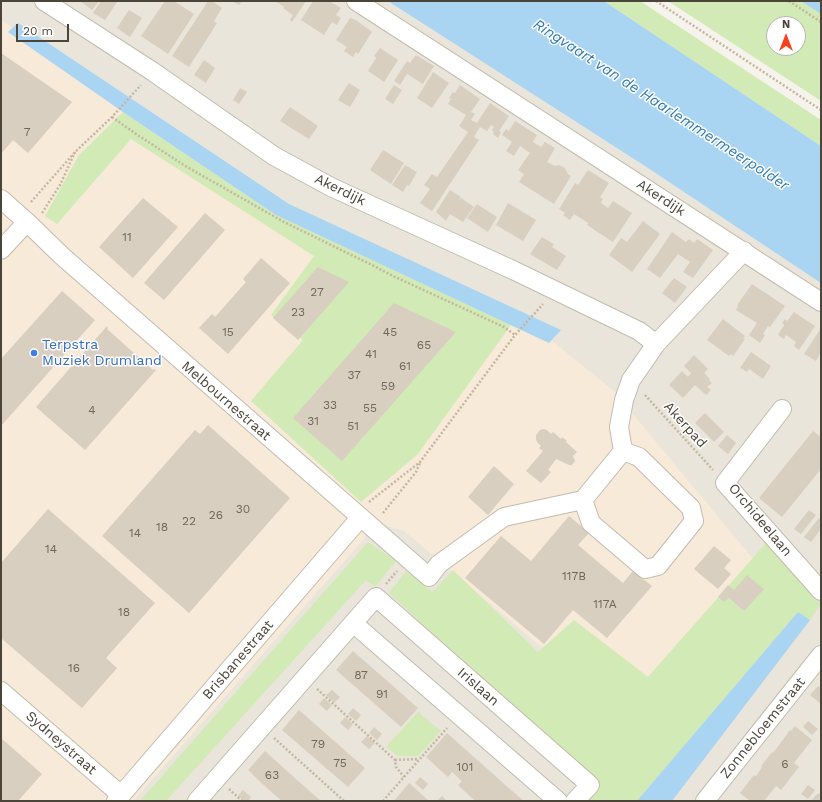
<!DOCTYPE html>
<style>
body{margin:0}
#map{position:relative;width:822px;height:802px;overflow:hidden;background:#f6f3ec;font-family:"Work Sans",sans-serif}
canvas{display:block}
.frame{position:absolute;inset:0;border:2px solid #4b4439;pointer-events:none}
.north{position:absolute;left:766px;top:16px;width:40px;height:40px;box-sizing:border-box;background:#fff;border:1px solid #b7b4b0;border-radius:50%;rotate:0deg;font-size:11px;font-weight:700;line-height:16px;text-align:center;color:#4b4439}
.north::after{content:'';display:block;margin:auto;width:14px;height:18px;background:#fc3f1d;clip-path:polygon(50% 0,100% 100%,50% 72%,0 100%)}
.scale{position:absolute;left:16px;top:24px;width:53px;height:18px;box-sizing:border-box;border:2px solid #4b4439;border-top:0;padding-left:5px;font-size:12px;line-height:14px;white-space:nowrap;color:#4b4439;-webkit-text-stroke:3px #fff;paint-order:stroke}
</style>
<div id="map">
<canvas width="822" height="802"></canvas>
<div class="frame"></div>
<div class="north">N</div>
<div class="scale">20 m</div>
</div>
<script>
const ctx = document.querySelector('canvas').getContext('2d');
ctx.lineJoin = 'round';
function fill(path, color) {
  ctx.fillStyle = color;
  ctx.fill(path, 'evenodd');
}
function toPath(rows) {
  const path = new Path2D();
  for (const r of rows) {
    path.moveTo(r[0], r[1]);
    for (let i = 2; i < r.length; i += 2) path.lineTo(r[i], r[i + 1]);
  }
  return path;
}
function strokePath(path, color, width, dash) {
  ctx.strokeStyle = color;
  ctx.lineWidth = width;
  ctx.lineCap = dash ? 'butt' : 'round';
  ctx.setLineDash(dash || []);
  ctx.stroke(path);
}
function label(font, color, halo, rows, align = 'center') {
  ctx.font = font + ' "Work Sans",sans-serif';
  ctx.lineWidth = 3;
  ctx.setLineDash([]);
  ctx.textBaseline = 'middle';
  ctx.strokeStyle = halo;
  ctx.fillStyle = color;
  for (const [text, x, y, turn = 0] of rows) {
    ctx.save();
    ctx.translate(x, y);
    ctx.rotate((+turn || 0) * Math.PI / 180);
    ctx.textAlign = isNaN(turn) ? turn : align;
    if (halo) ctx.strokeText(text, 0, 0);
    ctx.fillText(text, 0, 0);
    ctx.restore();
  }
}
const residential = toPath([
 [1,1,424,1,821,251,821,801,133,801,378,522,404,531,283,208,1,20]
]);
const commercial = toPath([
 [1,20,283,208,545,335,614,391,769,578,638,729,404,531,378,523,133,801,1,801]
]);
const green = toPath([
 [604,1,640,1,821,120,821,146],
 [668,1,821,1,821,101],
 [774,24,798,24,798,48,774,48],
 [123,112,276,215,511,325,418,454,361,502,251,401,303,340,271,315,314,256,131,139,57,224,45,216,79,155],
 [368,542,396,561,375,587,366,580,166,801,140,801],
 [767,542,821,603,810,620,798,612,637,801,585,801,597,785,389,593,406,571,433,592,453,570,538,652,574,620,648,677],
 [418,712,441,731,418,756,398,756,386,747]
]);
const water = toPath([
 [388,1,604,1,821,146,821,283,645,166],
 [801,1,818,1,821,3,821,14],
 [18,23,289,204,561,330,549,343,276,215,123,112,8,32],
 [798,612,810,620,672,801,637,801]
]);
const building = toPath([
 [80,1,99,1,92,10],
 [101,1,117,2,105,20,93,13],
 [165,1,174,1,194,14,168,54,141,36],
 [208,1,212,1,222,8,214,21,217,23,189,67,172,56],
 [232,1,242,1,239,5],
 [275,1,306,1,292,22,290,20,293,15,283,8,284,7],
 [313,1,329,1,341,8,336,15,341,18,337,25,332,22,324,35,301,20],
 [129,10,142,18,130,37,117,28],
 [350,18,356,20,372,32,358,54,356,52,353,57,344,51,347,47,336,40],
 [380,48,398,60,384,82,368,71,376,58,374,56],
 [1,53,72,102,28,153,13,140,1,154],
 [416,55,434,66,423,84,407,74,400,85,394,81,407,61,410,63],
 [204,60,215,68,206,83,194,75],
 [433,72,449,83,432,108,417,98],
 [349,83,360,90,350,107,338,100],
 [394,85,402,90,393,104,385,99],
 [460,85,480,99,471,112,475,114,471,120,477,123,490,103,509,116,499,131,501,132,498,138,493,134,494,132,492,130,494,127,491,125,487,131,480,127,474,137,479,140,432,211,420,203,430,189,424,185,432,174,437,177,468,132,459,126,466,115,448,104,451,99,449,98,453,92,455,93],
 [240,88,247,92,239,104,233,100],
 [290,107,318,126,309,139,280,121],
 [515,121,537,135,533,142,541,147,545,142,555,148,547,162,555,166,559,165,565,168,568,174,571,176,554,204,519,182,524,174,518,170,530,153,520,146,514,156,506,151,512,142,502,135,506,129,509,131],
 [383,150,404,163,391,184,370,170],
 [405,165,417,172,409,186,407,185,403,192,392,185],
 [588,170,609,183,600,197,603,199,601,203,608,208,613,201,632,213,613,242,587,225,588,223,574,214,570,220,563,215,565,213,559,209,575,183,578,185],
 [450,190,461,197,457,202,461,198,474,207,463,222,450,214,446,221,436,212],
 [143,198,178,227,133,278,99,247],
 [508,203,536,220,523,241,496,225],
 [477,204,497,217,488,232,467,218],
 [205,213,225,230,164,300,144,283],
 [643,221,660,234,632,272,609,255,621,238,627,242],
 [672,232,686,242,689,239,694,243,697,239,713,250,693,278,683,272,690,262,678,254,660,278,647,269],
 [542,237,554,244,552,247,566,256,557,270,530,254],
 [261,258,290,283,228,354,199,328,212,314,215,317,246,282,243,279],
 [318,267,349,282,298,340,273,318],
 [674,278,687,287,675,303,662,293],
 [752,284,785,306,770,327,768,326,763,334,765,335,760,343,749,335,757,323,736,310,738,306,737,305],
 [62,291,95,320,1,426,1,359],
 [394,303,456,332,342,461,293,418],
 [794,312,815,326,799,350,794,346,796,342,786,335,784,339,778,335,784,325,782,323,785,319,787,321],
 [723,319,745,336,743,338,745,339,733,356,731,354,729,356,707,340],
 [107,326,108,328,107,329,153,370,154,369,156,370,85,450,36,407],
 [821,328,821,353,816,361,804,354],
 [751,352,771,366,763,379,749,369,747,372,740,368],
 [694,355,708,369,704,373,710,379,709,380,712,383,707,387,711,390,706,395,695,385,683,398,669,385,682,371,688,377,691,373,684,366],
 [705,413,724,432,714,442,695,423],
 [208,425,290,498,189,613,102,536,195,430,200,434],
 [543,429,547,430,551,434,553,432,561,439,562,437,567,441,566,442,577,452,573,456,575,461,572,465,569,465,556,459,548,470,551,472,541,483,526,471,543,451,539,448,541,446,537,442,536,439,536,435,540,430],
 [813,431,821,437,821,469,782,517,759,498],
 [727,435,736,443,728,454,718,446],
 [494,466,514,484,488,515,468,497],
 [48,509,155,603,106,658,117,668,82,708,1,638,1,563],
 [809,510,816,515,801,534,794,529],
 [569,516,589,533,578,545,623,583,633,571,652,586,607,638,573,610,544,644,465,578,501,536,531,561],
 [819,518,821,519,821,529,811,542,804,537],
 [714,546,731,560,724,568,731,574,718,589,694,569],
 [747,575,764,589,744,611,729,598,724,602,718,597,728,585,734,590],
 [353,651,418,708,401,727,336,670],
 [818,686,821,688,821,704,810,695],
 [332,690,340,697,334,703,326,695],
 [324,698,332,705,327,711,319,704],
 [353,708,361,715,356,721,348,714],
 [299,710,365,768,348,787,282,730],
 [345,717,353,724,348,730,340,723],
 [808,721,818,729,812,735,803,727],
 [795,726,812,740,794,763,799,767,781,790,776,786,764,801,750,801,740,793,754,775,756,776,762,767,761,766,772,752,773,753,790,730,791,731],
 [374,727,382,734,377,740,369,733],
 [447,733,511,790,524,801,475,801,458,785,462,781,452,772,448,777,426,757],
 [367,736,375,743,369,749,361,742],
 [1,738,42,774,18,801,1,801],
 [265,751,297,780,321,801,282,801,269,790,248,770],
 [420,777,428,784,423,790,415,783],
 [409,783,429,801,394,801],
 [808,785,815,790,808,799,801,794],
 [243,790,251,797,248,801,244,801,238,796],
 [818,793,821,795,821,801,811,801],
 [442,796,447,801,437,801]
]);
const path = toPath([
 [656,1,821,110],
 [789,1,821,22],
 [112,117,139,136,187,167,284,222,376,267,393,276,504,327,515,335],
 [31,202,75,152,112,117,141,85],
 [42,213,60,185,75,152],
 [645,395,713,470],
 [369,502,420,462,515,335,543,304],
 [383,513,416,472,420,463],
 [386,584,397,571],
 [317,689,395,760,396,767,404,777],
 [274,738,344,801],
 [395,760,419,759],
 [229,789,242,801],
 [383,801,447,728]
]);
const minor = toPath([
 [44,1,152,71,274,156,331,187,515,271,639,331,656,344],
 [356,1,821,302],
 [1,199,27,222],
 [1,250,27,222,62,256,429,577,439,564,504,517,583,500,623,451,619,427,624,400,631,380,656,344,744,251],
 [782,409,725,483,821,591],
 [583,500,591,523,645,569,658,566,694,521,691,508,639,457,623,451],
 [353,623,558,801],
 [1,691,121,795],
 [116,801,360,518],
 [197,801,376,597,590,785,575,801],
 [705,801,821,655]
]);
const markers = [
 [34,353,4,"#3f7fe0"]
];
const numberNames = [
 ["7",27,132],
 ["11",127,237],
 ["27",317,292],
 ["23",298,312],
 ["15",228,332],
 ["45",390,332],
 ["65",424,345],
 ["41",371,354],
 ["61",405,366],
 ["37",354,375],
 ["59",388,386],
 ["33",330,405],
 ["55",370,408],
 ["4",92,410],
 ["31",313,421],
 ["51",353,426],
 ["30",243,509],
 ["26",216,515],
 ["22",189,521],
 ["18",162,527],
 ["14",135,533],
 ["14",51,549],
 ["117B",574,576],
 ["117A",605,604],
 ["18",124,612],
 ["16",74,668],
 ["87",361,675],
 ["91",382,694],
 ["79",318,744],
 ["75",340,763],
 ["6",785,764],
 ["101",465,767],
 ["63",272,775]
];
const streetNames = [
 ["Akerdijk",340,190,26],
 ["Akerdijk",661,198,33],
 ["Melbournestraat",226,401,41],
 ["Akerpad",685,425,48],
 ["Orchideelaan",760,520,50],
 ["Brisbanestraat",238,660,-49],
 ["Irislaan",478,687,41],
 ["Zonnebloemstraat",763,728,-51],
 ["Sydneystraat",61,743,41]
];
const shopNames = [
 ["Terpstra",42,345],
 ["Muziek Drumland",42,361]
];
const waterNames = [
 ["Ringvaart van de Haarlemmermeerpolder",661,105,33]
];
fill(residential, '#eae5da');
fill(commercial, '#f7ead8');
fill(green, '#d2eab5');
fill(water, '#a9d4f2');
fill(building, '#d8cfc1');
strokePath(minor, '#c2bbae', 20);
strokePath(path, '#c4b79f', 2.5, [2, 2]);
strokePath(minor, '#fff', 18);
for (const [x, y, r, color] of markers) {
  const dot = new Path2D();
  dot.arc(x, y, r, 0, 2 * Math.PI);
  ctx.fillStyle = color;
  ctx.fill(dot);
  strokePath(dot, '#fff', 1.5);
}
label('12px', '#6e675b', null, numberNames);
label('14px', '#4b4439', '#fff', streetNames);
label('14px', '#366cbe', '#fff', shopNames, 'left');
label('italic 15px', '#2e7ab2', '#fff', waterNames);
</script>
